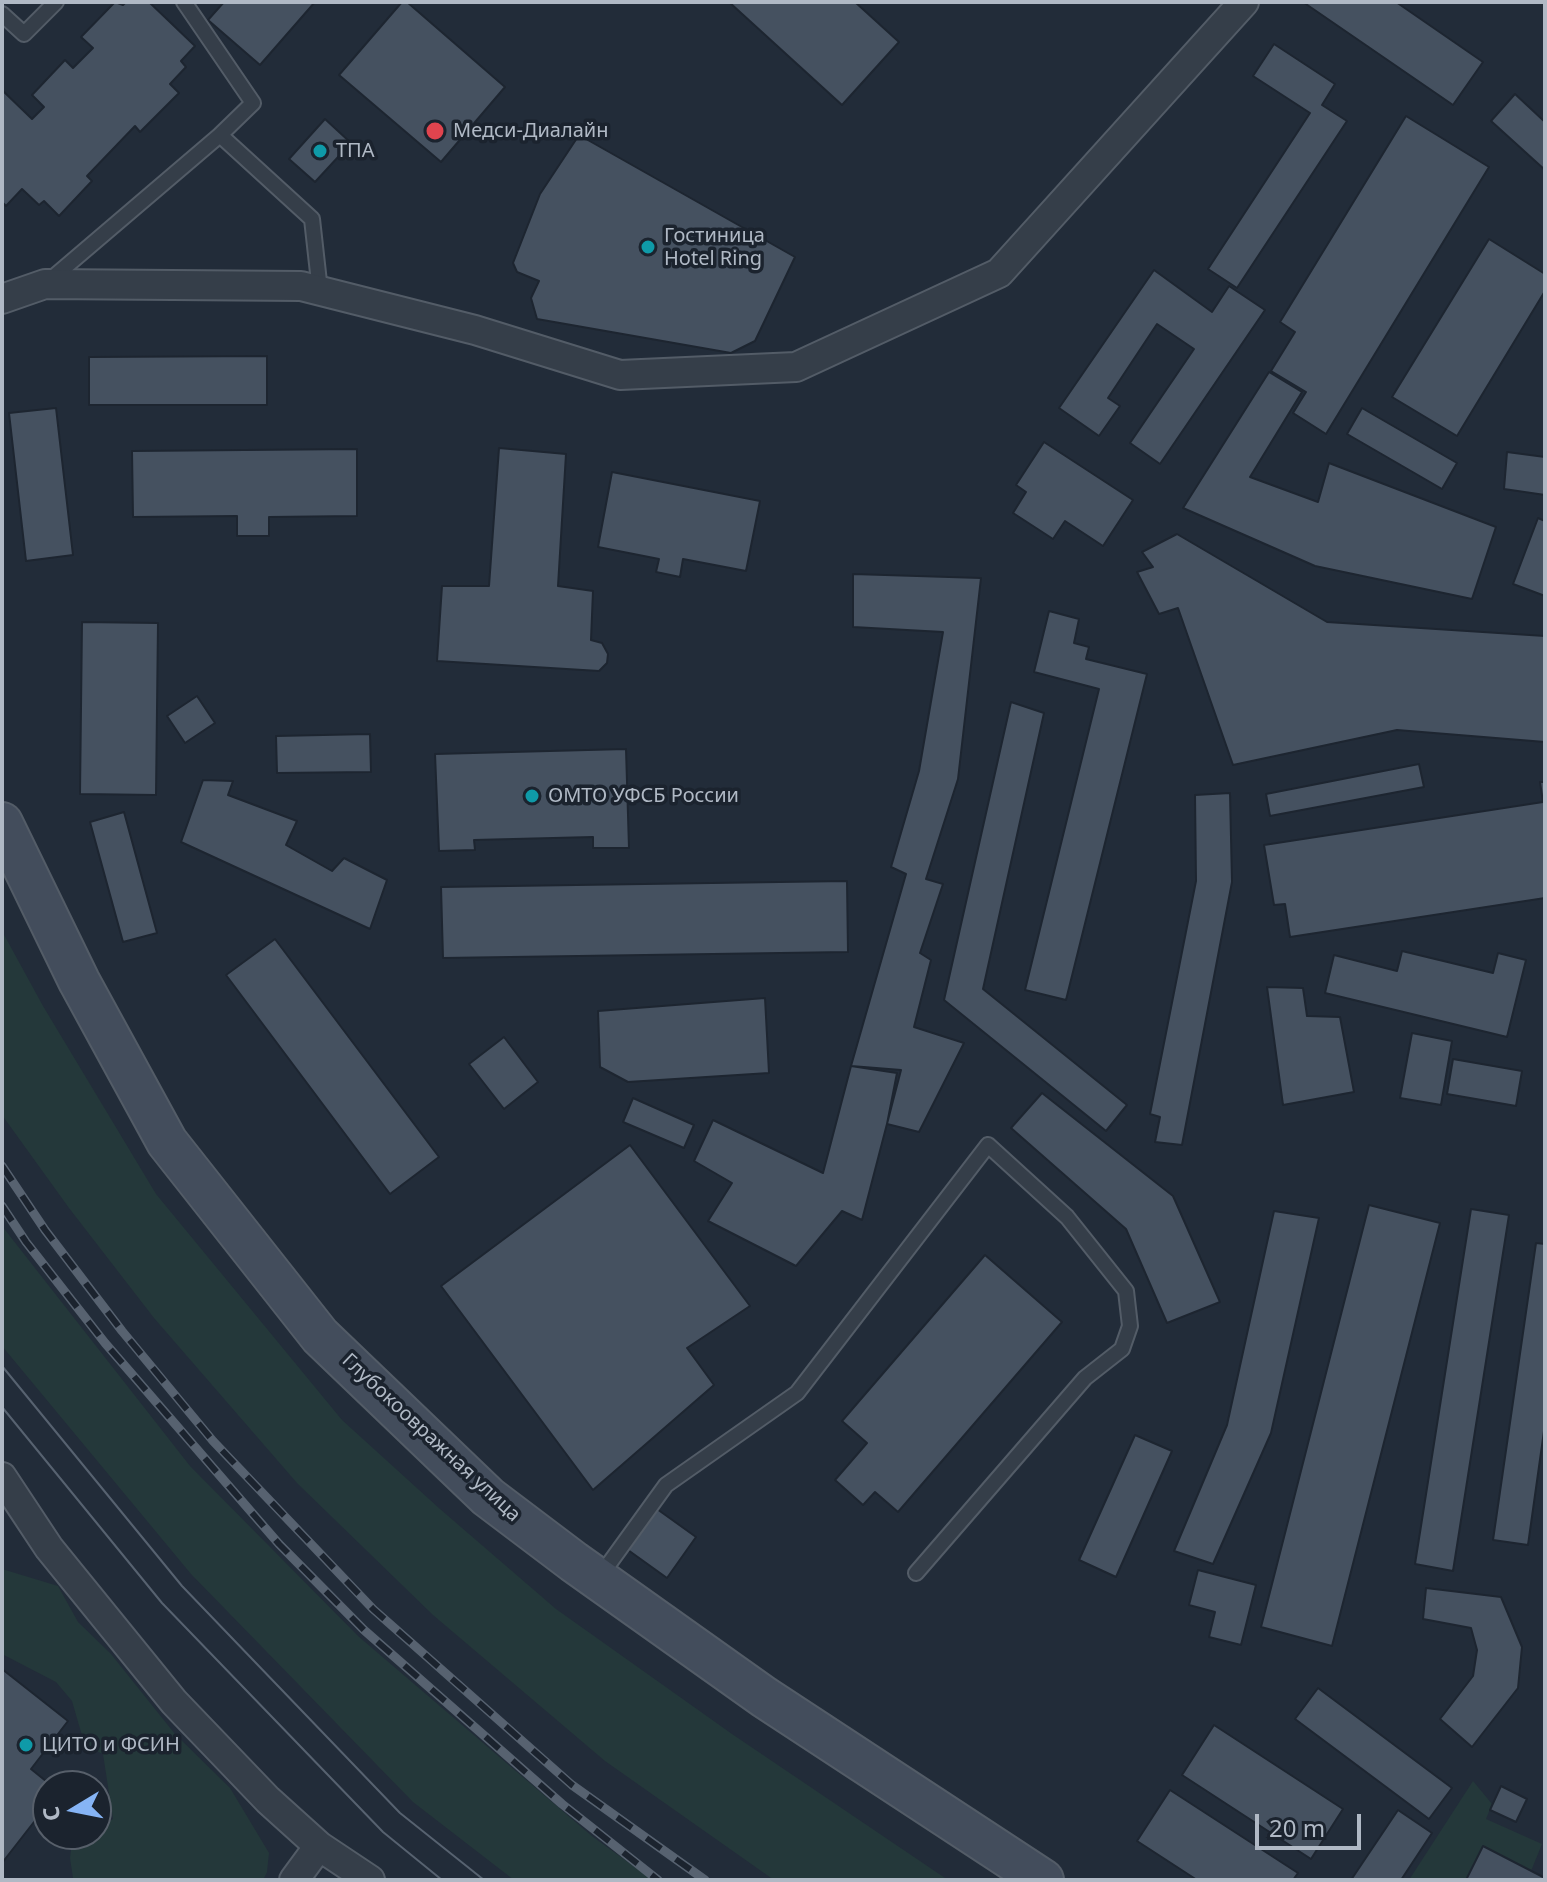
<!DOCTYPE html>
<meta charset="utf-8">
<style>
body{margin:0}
#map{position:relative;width:1547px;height:1882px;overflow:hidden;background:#222c39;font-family:"Noto Sans",sans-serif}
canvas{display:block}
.frame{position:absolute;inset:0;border:4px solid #b0b9c5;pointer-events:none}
.north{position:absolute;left:32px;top:1770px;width:80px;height:80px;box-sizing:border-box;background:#1b232e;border:2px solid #575f6a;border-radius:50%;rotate:260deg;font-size:22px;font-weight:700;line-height:32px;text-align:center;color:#b0b9c5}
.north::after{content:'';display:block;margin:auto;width:28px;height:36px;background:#86b4f5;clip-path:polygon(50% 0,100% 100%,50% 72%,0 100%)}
.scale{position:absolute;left:1255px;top:1814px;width:106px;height:36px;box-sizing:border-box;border:4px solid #b0b9c5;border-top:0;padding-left:10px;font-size:24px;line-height:28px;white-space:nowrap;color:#b0b9c5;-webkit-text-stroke:6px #1b232e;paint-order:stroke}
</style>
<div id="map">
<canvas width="1547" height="1882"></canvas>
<div class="frame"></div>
<div class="north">С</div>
<div class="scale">20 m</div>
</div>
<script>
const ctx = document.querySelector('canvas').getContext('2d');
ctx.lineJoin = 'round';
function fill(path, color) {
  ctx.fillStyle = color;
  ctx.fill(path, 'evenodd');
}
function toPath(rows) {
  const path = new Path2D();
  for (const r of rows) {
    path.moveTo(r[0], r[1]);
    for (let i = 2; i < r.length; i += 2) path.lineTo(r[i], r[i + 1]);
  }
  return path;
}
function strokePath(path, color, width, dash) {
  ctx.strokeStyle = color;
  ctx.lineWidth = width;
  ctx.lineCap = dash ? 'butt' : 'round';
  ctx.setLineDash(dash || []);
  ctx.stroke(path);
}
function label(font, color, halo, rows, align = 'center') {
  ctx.font = font + ' "Noto Sans",sans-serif';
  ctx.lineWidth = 7;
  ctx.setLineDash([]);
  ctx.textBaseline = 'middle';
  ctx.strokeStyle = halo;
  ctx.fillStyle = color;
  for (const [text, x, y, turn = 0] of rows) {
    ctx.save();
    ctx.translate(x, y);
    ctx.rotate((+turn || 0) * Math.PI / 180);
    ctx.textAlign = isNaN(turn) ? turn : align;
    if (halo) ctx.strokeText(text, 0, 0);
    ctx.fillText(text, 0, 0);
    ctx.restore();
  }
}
const green = toPath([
 [2,931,43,1006,156,1194,342,1420,440,1509,556,1609,732,1734,948,1880,774,1880,605,1761,433,1615,297,1483,154,1318,69,1208,2,1115],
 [2,1226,190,1466,358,1636,593,1837,653,1880,514,1880,413,1802,191,1574,2,1346],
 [2,1569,58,1586,78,1622,111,1654,175,1734,230,1788,269,1853,267,1872,263,1880,71,1880,73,1878,70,1858,73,1834,96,1834,96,1828,113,1819,103,1754,85,1746,72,1701,56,1682,2,1654],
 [1473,1781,1492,1804,1486,1819,1542,1844,1531,1871,1484,1846,1466,1880,1409,1880]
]);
const building = toPath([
 [115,2,123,5,126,2,149,2,195,46,181,61,186,67,170,84,179,93,140,132,135,126,87,176,92,181,59,216,44,201,39,205,22,189,6,206,2,202,2,90,32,119,44,107,32,95,65,60,73,68,93,48,81,37,115,2],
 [224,2,315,2,260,65,208,20,224,2],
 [402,2,407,2,505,87,441,162,339,75,402,2],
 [729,2,855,2,899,42,842,105,729,2],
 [1303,2,1396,2,1483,62,1453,105,1303,2],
 [1274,44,1335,84,1322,105,1347,121,1237,288,1208,269,1310,113,1253,76,1274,44],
 [1515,94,1545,122,1545,170,1491,121,1515,94],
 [1406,116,1489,167,1326,434,1293,413,1306,392,1271,371,1295,332,1280,322,1406,116],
 [325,119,351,143,315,182,289,159,325,119],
 [579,135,795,257,755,341,731,353,537,319,531,298,539,281,517,272,513,263,540,194,579,135],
 [1489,239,1545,274,1545,291,1457,436,1392,397,1489,239],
 [1154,270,1212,312,1229,286,1265,310,1160,464,1130,443,1194,349,1157,324,1108,398,1120,406,1099,436,1059,408,1154,270],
 [267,356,267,405,89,405,89,357,267,356],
 [1269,372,1302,392,1250,477,1318,502,1329,463,1496,527,1472,599,1315,566,1183,508,1269,372],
 [56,408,73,555,26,561,9,413,56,408],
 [1362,408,1457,463,1442,489,1347,434,1362,408],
 [1044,442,1133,500,1103,546,1065,521,1053,539,1013,513,1026,492,1016,485,1044,442],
 [499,448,566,454,558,586,593,591,591,640,602,643,608,654,607,663,599,671,437,661,442,586,489,586,499,448],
 [357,449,357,516,269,517,269,536,237,536,237,516,133,517,132,451,357,449],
 [1507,452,1545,457,1545,495,1504,489,1507,452],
 [612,472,760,501,746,571,683,559,680,577,656,572,659,559,598,547,612,472],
 [1538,518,1545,521,1545,596,1513,584,1538,518],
 [1177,534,1327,622,1545,636,1545,742,1397,730,1233,765,1178,608,1159,614,1137,572,1153,567,1142,552,1177,534],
 [853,574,981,578,958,779,926,879,943,884,920,953,931,960,914,1027,964,1043,919,1132,887,1124,897,1073,851,1066,906,874,891,867,919,771,943,632,853,627,853,574],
 [1049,611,1079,619,1074,643,1089,647,1086,659,1147,674,1066,1000,1025,990,1099,689,1034,672,1049,611],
 [82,622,158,623,156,795,80,794,82,622],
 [197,696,215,723,185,743,167,716,197,696],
 [1011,702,1044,713,983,989,1127,1105,1106,1131,944,1000,1011,702],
 [370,734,371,772,277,773,276,736,370,734],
 [626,749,629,848,593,848,593,837,474,840,475,850,439,851,435,754,626,749],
 [1419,764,1424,787,1270,816,1266,794,1419,764],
 [203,780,233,781,228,795,297,821,286,845,332,871,344,858,387,880,370,929,181,842,203,780],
 [1540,782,1545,782,1545,898,1290,937,1285,904,1274,905,1264,845,1543,802,1540,782],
 [1230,793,1232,882,1182,1145,1155,1142,1160,1117,1150,1114,1196,881,1195,795,1230,793],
 [124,812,157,933,123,942,90,822,124,812],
 [847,881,848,952,443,958,441,887,847,881],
 [275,939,439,1157,390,1194,226,975,275,939],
 [1402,951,1493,973,1498,953,1526,960,1507,1037,1325,993,1334,955,1397,971,1402,951],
 [1267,987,1303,988,1307,1016,1340,1017,1354,1092,1283,1105,1267,987],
 [765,998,769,1073,628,1082,600,1067,598,1011,765,998],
 [1412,1033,1452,1041,1441,1105,1400,1098,1412,1033],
 [504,1037,538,1082,504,1109,469,1064,504,1037],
 [1453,1059,1522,1071,1516,1106,1447,1094,1453,1059],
 [851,1066,901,1070,862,1220,842,1211,796,1266,708,1221,732,1183,694,1161,713,1120,823,1173,851,1066],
 [1042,1093,1173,1196,1220,1302,1167,1323,1126,1229,1011,1128,1042,1093],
 [633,1098,694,1125,684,1148,623,1122,633,1098],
 [630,1145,750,1306,687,1348,714,1385,593,1490,441,1286,630,1145],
 [1369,1205,1440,1223,1332,1646,1261,1627,1369,1205],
 [1471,1209,1509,1215,1453,1571,1415,1564,1471,1209],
 [1274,1211,1319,1218,1271,1433,1213,1564,1174,1551,1227,1425,1274,1211],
 [1536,1243,1545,1244,1545,1424,1528,1545,1493,1540,1536,1243],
 [985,1255,1062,1322,898,1512,875,1492,863,1505,835,1480,867,1443,842,1421,985,1255],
 [1135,1435,1172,1451,1116,1577,1079,1560,1135,1435],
 [657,1509,696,1537,667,1578,628,1550,657,1509],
 [1198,1570,1256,1585,1241,1645,1209,1637,1215,1612,1189,1605,1198,1570],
 [1426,1588,1501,1597,1522,1647,1518,1688,1472,1747,1440,1719,1473,1676,1477,1650,1471,1628,1423,1619,1426,1588],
 [2,1669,68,1721,31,1769,52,1786,48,1786,48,1804,2,1863,2,1669],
 [1318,1688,1452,1788,1429,1819,1295,1719,1318,1688],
 [1214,1725,1343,1809,1311,1859,1182,1775,1214,1725],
 [1501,1786,1527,1799,1516,1822,1490,1810,1501,1786],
 [1170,1790,1298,1873,1293,1880,1197,1880,1137,1841,1170,1790],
 [1398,1810,1432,1833,1401,1880,1351,1880,1398,1810],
 [1483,1846,1545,1878,1545,1880,1466,1880,1483,1846]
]);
const lane = toPath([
 [184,2,253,103,220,135,312,219,320,291],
 [2,14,24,34,56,2],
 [50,280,220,135],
 [598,1579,666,1485,797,1393,988,1145,1067,1217,1126,1291,1130,1326,1122,1349,1085,1378,916,1573]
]);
const street = toPath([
 [2,299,45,284,301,286,475,330,620,375,796,367,999,273,1244,2],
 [2,1477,49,1548,174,1702,268,1800,319,1846,370,1880],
 [294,1880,319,1846]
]);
const secondary = toPath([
 [2,823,79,981,167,1142,320,1336,488,1497,574,1562,764,1697,1043,1880]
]);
const tram = toPath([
 [2,1366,182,1586,400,1813,484,1880],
 [2,1407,162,1603,383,1832,442,1880]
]);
const rail = toPath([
 [2,1166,45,1230,122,1331,213,1441,373,1609,572,1785,705,1880],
 [2,1206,26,1242,105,1343,279,1544,364,1630,562,1804,658,1880]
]);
const markers = [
 [435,131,10,"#e0444e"],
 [320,151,8,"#0f9aa8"],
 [648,247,8,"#0f9aa8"],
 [532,796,8,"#0f9aa8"],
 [26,1745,8,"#0f9aa8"]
];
const poiNames = [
 ["Медси-Диалайн",453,131],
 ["ТПА",336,151],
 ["Гостиница",664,236],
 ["Hotel Ring",664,259],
 ["ОМТО УФСБ России",548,796],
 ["ЦИТО и ФСИН",42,1745]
];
const streetNames = [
 ["Глубокоовражная улица",431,1438,43]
];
fill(green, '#24383a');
fill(building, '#455160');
strokePath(building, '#1d2530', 2);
strokePath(lane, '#535c67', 18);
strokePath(street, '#535c67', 32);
strokePath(secondary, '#535c67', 44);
strokePath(lane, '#353e49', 14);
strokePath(street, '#353e49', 28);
strokePath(secondary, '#434d5c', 40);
strokePath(tram, '#576270', 2);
strokePath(rail, '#576270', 9);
strokePath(rail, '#1b232e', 6, [18]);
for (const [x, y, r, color] of markers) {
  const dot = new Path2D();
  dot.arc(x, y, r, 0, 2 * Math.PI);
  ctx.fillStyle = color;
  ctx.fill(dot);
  strokePath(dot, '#1b232e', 3);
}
label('20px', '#b0b9c5', '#1b232e', poiNames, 'left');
label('20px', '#b0b9c5', '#1b232e', streetNames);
</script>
